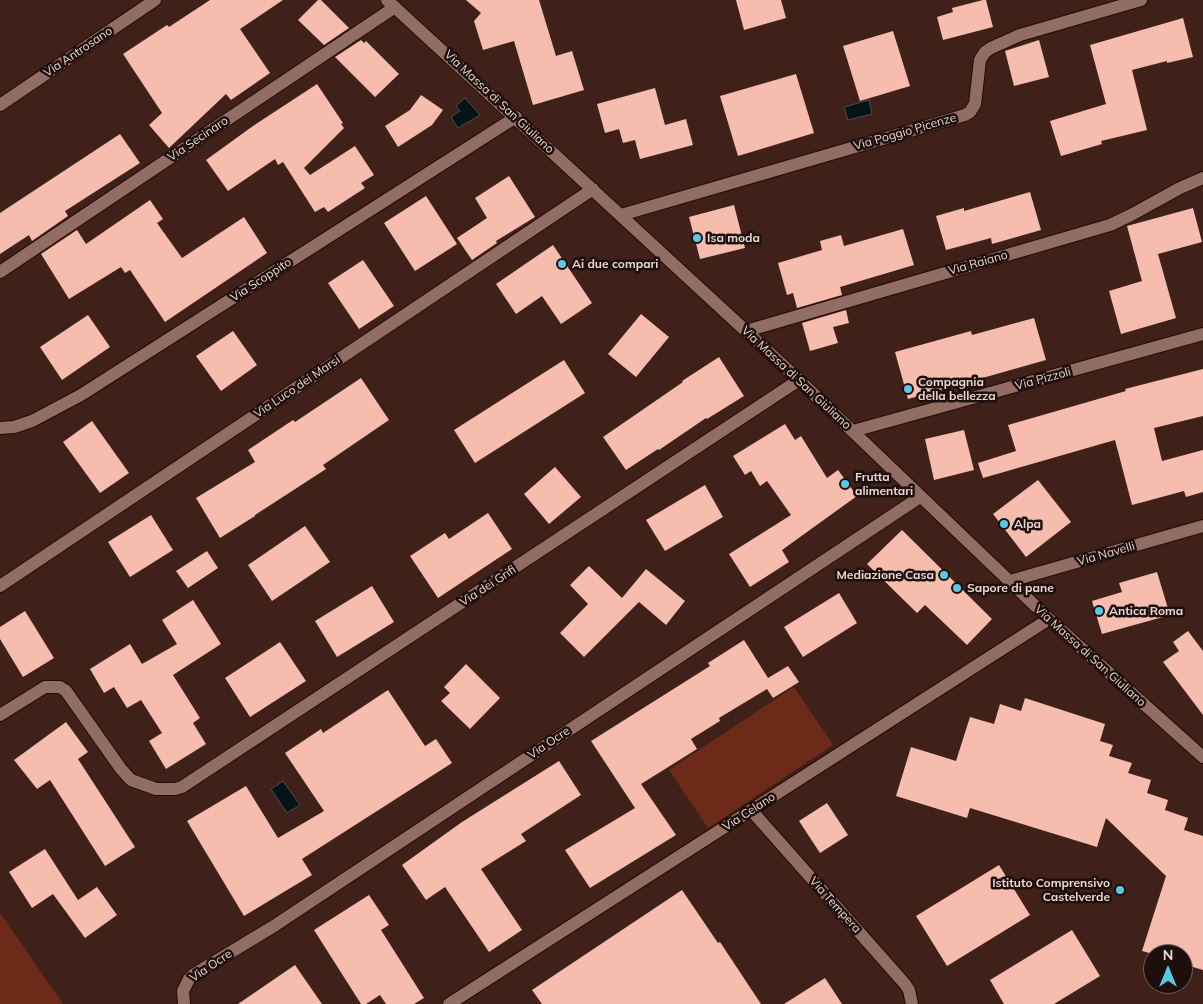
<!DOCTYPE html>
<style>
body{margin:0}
#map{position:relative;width:1203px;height:1004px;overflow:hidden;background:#40211a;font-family:Mulish,sans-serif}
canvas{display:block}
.north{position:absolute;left:1143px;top:944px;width:50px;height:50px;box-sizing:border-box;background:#1d0f0c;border:1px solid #6f5f5b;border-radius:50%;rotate:0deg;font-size:14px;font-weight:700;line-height:20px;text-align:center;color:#ebd6d1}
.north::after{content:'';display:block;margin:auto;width:18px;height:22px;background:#59c8e5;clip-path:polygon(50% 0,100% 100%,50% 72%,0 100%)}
</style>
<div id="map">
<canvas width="1203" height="1004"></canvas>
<div class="north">N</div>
</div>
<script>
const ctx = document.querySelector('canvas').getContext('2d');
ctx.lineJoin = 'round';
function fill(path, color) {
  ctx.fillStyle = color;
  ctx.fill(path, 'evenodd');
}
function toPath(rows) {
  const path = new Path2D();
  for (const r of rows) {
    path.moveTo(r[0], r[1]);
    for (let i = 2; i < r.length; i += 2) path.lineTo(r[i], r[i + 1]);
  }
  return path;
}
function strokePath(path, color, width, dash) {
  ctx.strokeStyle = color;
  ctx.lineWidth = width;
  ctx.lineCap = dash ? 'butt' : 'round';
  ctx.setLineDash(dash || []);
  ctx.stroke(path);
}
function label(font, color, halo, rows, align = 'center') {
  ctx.font = font + ' Mulish,sans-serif';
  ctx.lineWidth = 5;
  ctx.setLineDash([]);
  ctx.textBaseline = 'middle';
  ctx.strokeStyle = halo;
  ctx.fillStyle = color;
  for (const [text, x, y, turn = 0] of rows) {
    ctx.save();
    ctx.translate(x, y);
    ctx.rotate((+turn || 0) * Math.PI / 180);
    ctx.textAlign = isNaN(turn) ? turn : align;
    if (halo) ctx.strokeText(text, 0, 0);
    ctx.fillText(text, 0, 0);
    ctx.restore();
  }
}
const green = toPath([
 [794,687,833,745,708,828,669,770],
 [0,913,63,1004,0,1004]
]);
const water = toPath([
 [465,98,480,115,458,128,451,117,460,111,456,106,465,98],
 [869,100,872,114,848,120,844,107,869,100],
 [283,781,300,805,287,813,271,789,283,781]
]);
const building = toPath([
 [210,0,283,0,240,29,270,73,231,100,226,94,169,148,149,125,162,113,123,54,167,25,169,27],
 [318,0,321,0,349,28,324,45,298,20],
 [466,0,539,0,556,56,572,51,584,90,533,105,514,41,483,50,474,21,481,13],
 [736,0,781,0,786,18,744,30],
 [983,0,986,0,993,27,943,40,937,17,953,12,952,8],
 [1183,18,1193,57,1167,63,1167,61,1132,70,1147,130,1101,141,1102,144,1061,156,1050,121,1106,104,1090,45],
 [893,31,910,86,860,101,843,46],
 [361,40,364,43,366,41,399,74,375,97,335,57],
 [1039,40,1049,77,1014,86,1005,51],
 [796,74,814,133,738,156,720,96],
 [317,84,343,123,341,124,344,128,304,168,310,175,355,146,374,175,361,183,365,188,328,212,324,207,315,212,283,162,278,165,275,159,228,191,206,160,253,126],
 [655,88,665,125,686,119,693,145,640,159,635,140,623,143,619,129,605,133,597,104],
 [421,95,443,110,432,125,398,147,385,126,410,110],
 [120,134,140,163,65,211,68,216,32,241,29,235,0,254,0,213],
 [509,176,535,217,496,241,497,243,472,260,457,238,487,218,475,198],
 [1030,192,1041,230,992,244,991,238,946,250,936,216,964,208,964,211],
 [426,196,457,244,415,271,384,223],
 [150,200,163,219,157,223,182,258,244,217,267,253,165,322,130,270,125,273,121,267,69,299,41,254,77,230,86,244],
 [734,205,745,248,700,259,689,217],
 [1193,208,1202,242,1158,254,1176,318,1121,334,1109,291,1142,281,1127,226],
 [903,229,914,265,840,287,842,295,797,308,793,293,787,295,778,263,822,250,820,241,841,235,844,246],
 [553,245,592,303,561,324,542,296,516,314,496,284],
 [363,260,394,306,359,329,328,283],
 [846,310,849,323,833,327,838,343,810,351,802,323],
 [641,314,669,337,636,377,608,354],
 [88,315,110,347,62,380,40,347],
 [1034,318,1046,360,908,399,895,352,971,331,972,335],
 [233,331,257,365,221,391,196,356],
 [719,357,744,396,707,419,706,418,659,450,658,449,626,470,603,437,683,382,682,381],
 [564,360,585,393,475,463,454,430],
 [1203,369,1203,416,1154,428,1162,461,1203,450,1203,492,1186,497,1184,491,1132,505,1115,440,983,478,978,463,1016,451,1008,425,1126,391,1125,389],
 [361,378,389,420,323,465,326,469,255,515,255,516,220,538,196,498,255,462,248,450,293,420,295,422],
 [92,421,129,473,100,493,63,442],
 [785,424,795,440,801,436,827,478,838,470,857,496,782,550,789,562,750,587,729,554,791,515,767,481,760,486,751,471,745,475,733,456],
 [964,430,974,470,934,480,925,439],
 [555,467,581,497,549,524,524,494],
 [1038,480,1071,522,1026,557,993,514],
 [705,485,723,517,665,551,646,520],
 [488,513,512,549,438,598,410,556,445,533,449,539],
 [151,515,173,550,130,577,108,542],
 [305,526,330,562,272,601,248,565],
 [902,530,992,619,967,645,925,605,917,613,867,564],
 [207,551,218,568,188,588,176,571],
 [589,566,622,598,646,569,685,601,666,625,639,602,584,657,560,633,588,604,570,585],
 [1157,572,1170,615,1102,634,1092,601,1122,592,1119,583],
 [372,586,394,622,337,657,315,621],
 [839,593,857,623,803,657,784,627],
 [193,600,221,644,173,675,200,718,193,723,206,744,166,769,149,741,162,733,141,700,127,708,114,687,104,693,90,669,130,644,142,664,177,644,162,620],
 [25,611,54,658,23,677,0,639,0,627],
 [1188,631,1203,651,1203,715,1163,662,1179,651,1173,642],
 [744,640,768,678,788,666,799,682,773,698,767,689,719,718,720,721,691,739,697,749,641,784,676,835,590,888,565,850,635,808,591,741,710,666,708,663],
 [280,642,306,681,250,717,225,678],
 [466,664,500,698,470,729,441,701,450,693,444,687],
 [388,690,425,746,436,739,452,763,302,859,312,875,244,916,187,821,246,786,278,838,324,811,285,753,321,729,323,733],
 [1025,698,1105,724,1100,741,1113,745,1109,756,1132,763,1128,773,1151,780,1147,793,1168,800,1165,810,1188,818,1184,830,1203,836,1203,970,1183,964,1183,954,1153,954,1142,951,1166,876,1106,818,1097,847,970,808,967,818,896,796,911,747,956,761,970,717,994,724,1000,704,1021,711],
 [66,722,88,752,78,759,135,847,105,866,50,780,37,789,14,760],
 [559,761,581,795,521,834,526,841,481,869,522,930,489,952,445,887,426,900,402,865,462,822],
 [827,803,848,835,820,853,799,821],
 [45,849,78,900,97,887,117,915,85,938,53,894,32,908,9,872],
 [999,865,1030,915,947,966,916,916],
 [682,890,718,943,720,942,761,1004,542,1004,532,990],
 [369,895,389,925,381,930,424,998,414,1004,386,1004,380,995,366,1004,361,1004,314,930],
 [1072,930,1100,976,1054,1004,1004,1004,990,980],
 [295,965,322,1004,238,1004],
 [825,978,842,1004,784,1004]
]);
const minor = toPath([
 [387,0,799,380,1049,619,1203,757],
 [0,105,155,0],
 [621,215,965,115,970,112,975,104,980,60,985,52,991,48,1020,35,1141,0],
 [0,272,395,7],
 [746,331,1110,225,1131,215,1180,188,1203,178],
 [0,428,14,427,32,421,81,395,516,117],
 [853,431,1203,334],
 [1010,581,1203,526],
 [0,586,593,189],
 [0,715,45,687,60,687,66,691,121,769,131,780,156,789,175,789,182,787,799,380],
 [751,810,905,984,909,990,912,1004],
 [184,1004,183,991,189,979,193,975,274,926,920,497],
 [449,1004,1049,619]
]);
const markers = [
 [697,238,5,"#59c8e5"],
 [562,264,5,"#59c8e5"],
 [908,389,5,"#59c8e5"],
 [845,484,5,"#59c8e5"],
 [1004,524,5,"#59c8e5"],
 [944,575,5,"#59c8e5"],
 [957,588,5,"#59c8e5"],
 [1099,611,5,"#59c8e5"],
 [1120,890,5,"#59c8e5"]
];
const streetNames = [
 ["Via Antrosano",78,52,-34],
 ["Via Massa di San Giuliano",499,102,43],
 ["Via Poggio Picenze",905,132,-16],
 ["Via Secinaro",198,139,-34],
 ["Via Raiano",978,263,-16],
 ["Via Scoppito",261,280,-33],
 ["Via Massa di San Giuliano",796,378,43],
 ["Via Pizzoli",1043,379,-15],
 ["Via Luco dei Marsi",297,387,-34],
 ["Via Navelli",1106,554,-16],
 ["Via dei Grifi",488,586,-33],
 ["Via Massa di San Giuliano",1090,656,42],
 ["Via Ocre",549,743,-34],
 ["Via Celano",749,812,-33],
 ["Via Tempera",835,905,48],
 ["Via Ocre",211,966,-34]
];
const poiNames = [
 ["Isa moda",707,238],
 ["Ai due compari",572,264],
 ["Compagnia",918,382],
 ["della bellezza",918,396],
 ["Frutta",855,477],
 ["alimentari",855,491],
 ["Alpa",1014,524],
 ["Mediazione Casa",934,575,"right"],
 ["Sapore di pane",967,588],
 ["Antica Roma",1109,611],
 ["Istituto Comprensivo",1110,883,"right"],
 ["Castelverde",1110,897,"right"]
];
fill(green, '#6d2a19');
fill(water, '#051418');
strokePath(water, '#4a4e50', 1);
fill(building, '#f6bcad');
strokePath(minor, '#250a04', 14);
strokePath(minor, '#916d63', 12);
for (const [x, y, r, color] of markers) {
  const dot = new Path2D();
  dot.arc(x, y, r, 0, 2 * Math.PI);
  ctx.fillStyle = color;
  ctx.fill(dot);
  strokePath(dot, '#1d0f0c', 2);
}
label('12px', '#ebd6d1', '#1d0f0c', streetNames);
label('bold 12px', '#ebd6d1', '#1d0f0c', poiNames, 'left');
</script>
